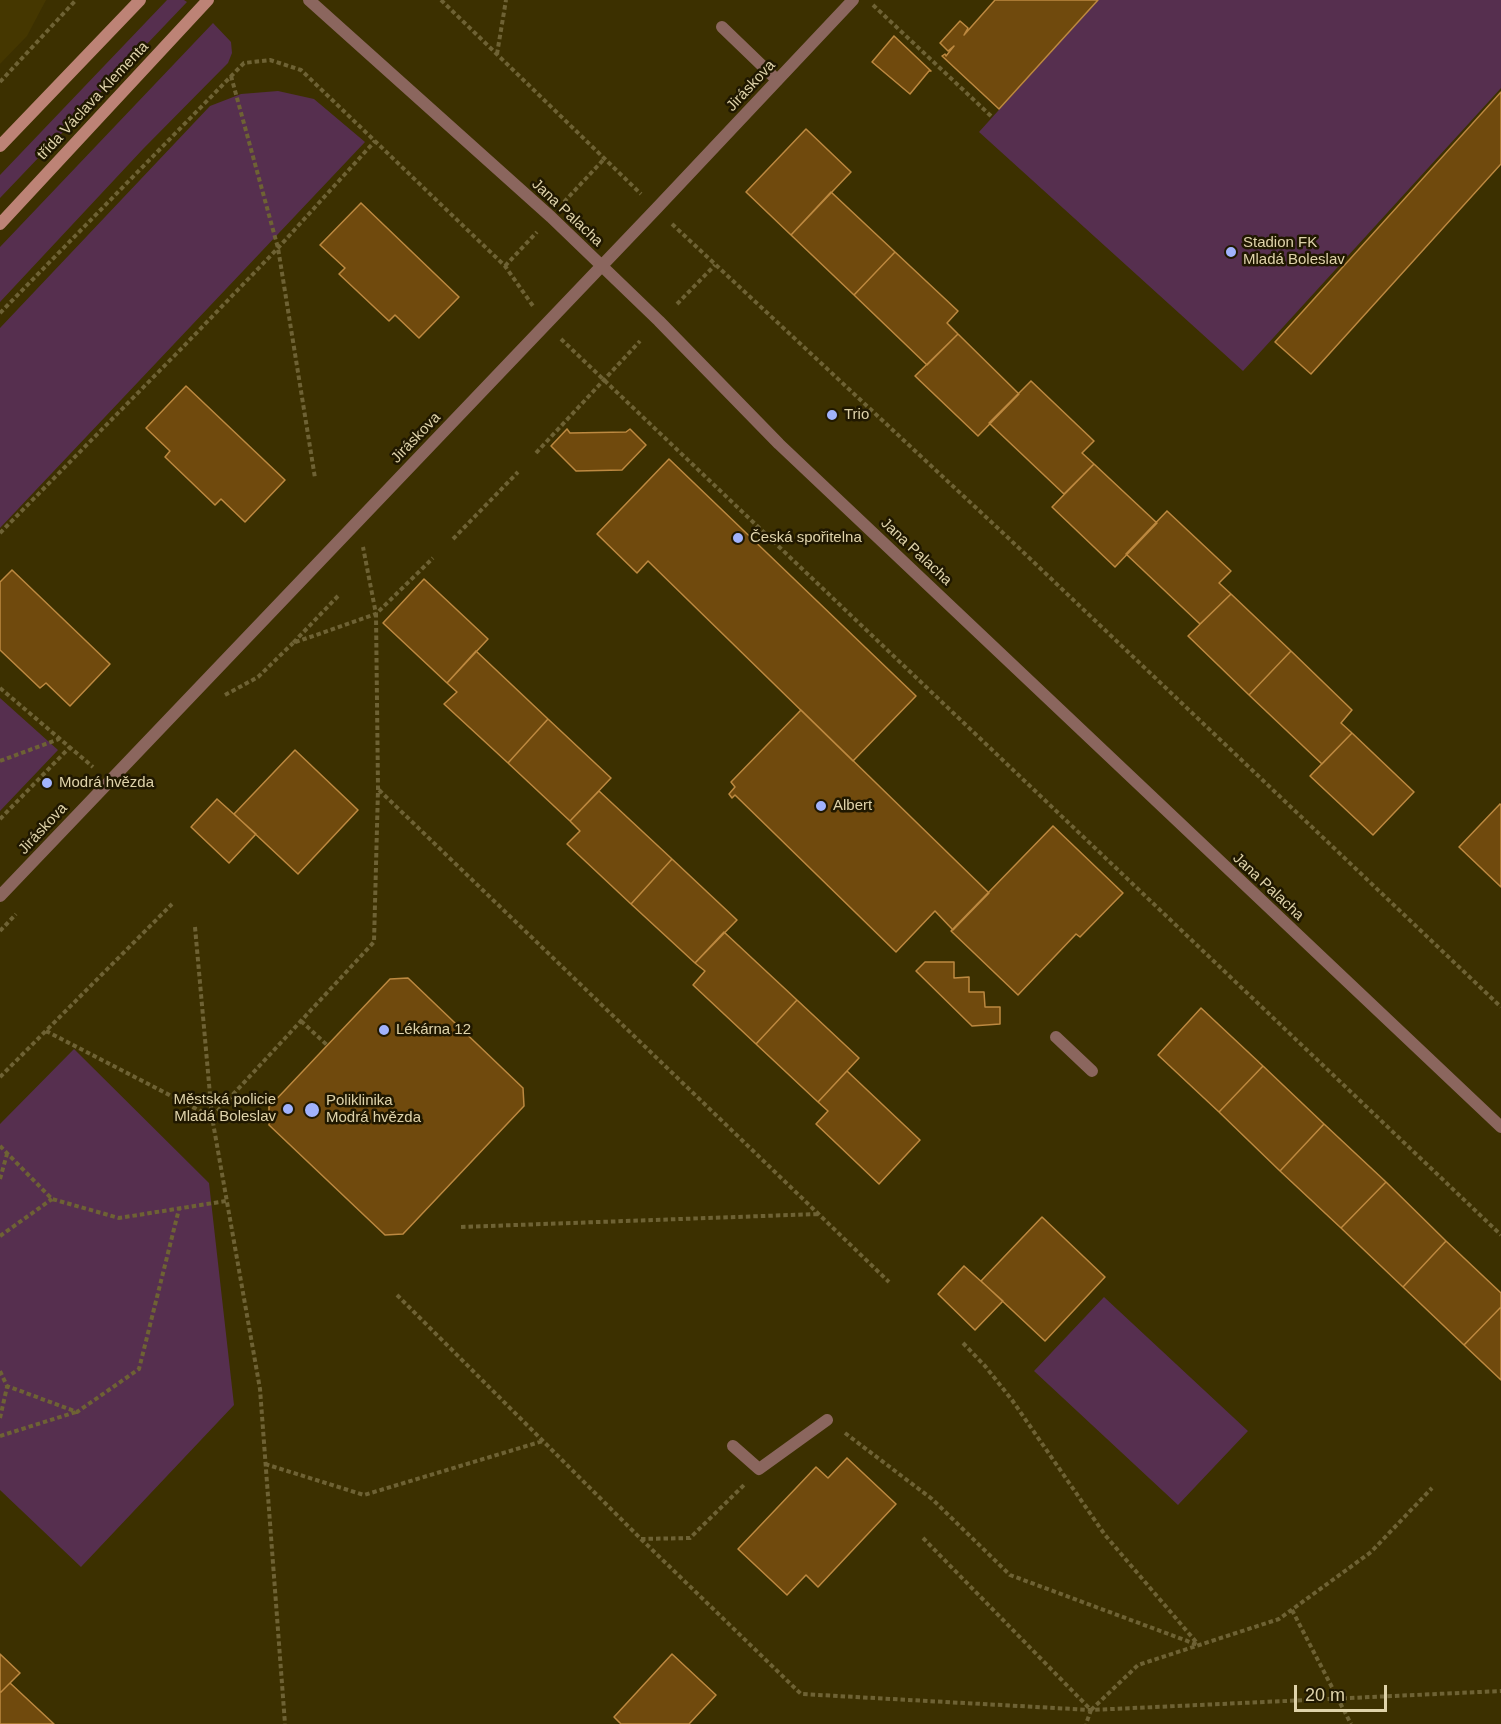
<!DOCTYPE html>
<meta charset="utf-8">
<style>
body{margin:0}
#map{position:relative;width:1501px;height:1724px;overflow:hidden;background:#3c3000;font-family:Arial,sans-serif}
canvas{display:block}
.scale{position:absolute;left:1294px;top:1685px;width:93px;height:27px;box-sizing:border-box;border:3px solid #dfd3aa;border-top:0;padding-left:8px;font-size:18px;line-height:21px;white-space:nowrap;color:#dfd3aa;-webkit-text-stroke:4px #201800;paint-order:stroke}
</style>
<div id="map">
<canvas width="1501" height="1724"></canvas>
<div class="scale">20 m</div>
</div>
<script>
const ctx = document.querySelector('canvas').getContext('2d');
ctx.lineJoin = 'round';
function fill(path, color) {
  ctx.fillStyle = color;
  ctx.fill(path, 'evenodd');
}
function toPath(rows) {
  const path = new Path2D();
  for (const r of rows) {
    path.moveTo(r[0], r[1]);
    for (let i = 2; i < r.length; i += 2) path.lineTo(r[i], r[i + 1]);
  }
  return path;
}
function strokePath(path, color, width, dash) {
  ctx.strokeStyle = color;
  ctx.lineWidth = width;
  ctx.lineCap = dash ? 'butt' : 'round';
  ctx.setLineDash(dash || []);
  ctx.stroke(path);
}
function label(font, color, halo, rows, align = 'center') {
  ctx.font = font + ' Arial,sans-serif';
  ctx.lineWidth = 5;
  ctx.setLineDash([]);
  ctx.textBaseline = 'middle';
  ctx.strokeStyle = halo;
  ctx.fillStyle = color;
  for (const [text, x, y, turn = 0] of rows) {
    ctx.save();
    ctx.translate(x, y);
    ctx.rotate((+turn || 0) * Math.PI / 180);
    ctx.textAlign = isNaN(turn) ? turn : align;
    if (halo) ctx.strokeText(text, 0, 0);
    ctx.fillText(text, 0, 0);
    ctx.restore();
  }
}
const built = toPath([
 [0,0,46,0,27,36,0,64]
]);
const green = toPath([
 [167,0,184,0,187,2,0,198,0,175],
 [1098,0,1501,0,1501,88,1243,371,979,132],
 [213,23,231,42,232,53,228,63,143,149,0,302,0,247],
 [278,91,314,99,365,142,0,528,0,328,210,106,241,94],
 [0,698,58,750,0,811],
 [74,1049,209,1183,234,1405,81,1567,0,1490,0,1124],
 [1104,1297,1248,1431,1178,1505,1034,1371]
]);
const building = toPath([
 [995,0,1098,0,999,109,942,56,945,54,946,56,954,46,948,51,940,43,960,21,968,28,964,35,995,0],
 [894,36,931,71,929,71,910,94,872,62,894,36],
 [1501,92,1501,164,1311,374,1275,342,1501,92],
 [806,129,851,172,791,235,746,192,806,129],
 [831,192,895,252,854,295,791,235,831,192],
 [361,203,459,297,419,338,395,315,389,321,339,274,345,268,320,245,361,203],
 [895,252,958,311,947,323,958,334,927,365,854,295,895,252],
 [958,334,1019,394,978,436,915,376,958,334],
 [1031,381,1094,441,1082,453,1094,464,1064,494,989,423,1031,381],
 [186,386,285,480,245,522,221,499,215,505,165,457,170,451,146,428,186,386],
 [567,429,570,433,626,432,630,429,646,445,622,470,576,471,551,446,567,429],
 [669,459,916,696,853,761,648,561,637,573,597,534,669,459],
 [1094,464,1157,523,1115,567,1052,507,1094,464],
 [1167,511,1231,571,1219,583,1231,594,1200,624,1126,554,1167,511],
 [12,570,110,664,70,706,46,683,40,688,0,650,0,582,12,570],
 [424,579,488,639,447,683,383,623,424,579],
 [1231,594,1291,651,1249,695,1188,636,1231,594],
 [476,651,548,719,508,763,444,704,457,692,447,683,476,651],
 [1291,651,1352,710,1341,723,1352,733,1322,764,1249,695,1291,651],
 [801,710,989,893,953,930,935,911,896,952,735,795,732,798,729,794,735,787,731,782,801,710],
 [548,719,611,778,570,821,508,763,548,719],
 [1352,733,1414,792,1373,835,1310,776,1352,733],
 [295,750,358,810,298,874,234,814,295,750],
 [599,791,672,859,631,904,567,844,580,831,570,821,599,791],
 [217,799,256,834,229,863,191,827,217,799],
 [1500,804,1501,805,1501,887,1459,847,1500,804],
 [1053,826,1123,893,1080,937,1076,934,1018,995,951,931,1053,826],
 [672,859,737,920,695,963,631,904,672,859],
 [724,932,797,1000,756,1044,693,985,705,971,695,963,724,932],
 [925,962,954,962,954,978,969,977,969,992,984,992,985,1007,1000,1007,1000,1024,972,1026,916,971,925,962],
 [408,978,523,1088,524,1106,403,1234,385,1235,269,1125,269,1107,390,979,408,978],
 [797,1000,859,1058,818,1102,756,1044,797,1000],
 [1201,1008,1263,1066,1219,1112,1158,1055,1201,1008],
 [1263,1066,1324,1124,1280,1171,1219,1112,1263,1066],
 [847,1071,920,1140,879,1184,816,1124,828,1111,818,1102,847,1071],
 [1324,1124,1386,1182,1341,1228,1280,1171,1324,1124],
 [1386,1182,1446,1241,1403,1287,1341,1228,1386,1182],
 [1042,1217,1105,1277,1045,1341,981,1281,1042,1217],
 [1446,1241,1501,1293,1501,1307,1464,1345,1403,1287,1446,1241],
 [964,1266,1003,1301,975,1330,938,1294,964,1266],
 [1501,1307,1501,1380,1464,1345,1501,1307],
 [847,1458,896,1504,818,1587,806,1575,787,1595,738,1549,816,1467,828,1478,847,1458],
 [0,1654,20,1673,0,1693,0,1654],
 [672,1654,716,1695,689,1724,621,1724,614,1717,672,1654],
 [10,1683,54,1724,0,1724,0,1693,10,1683]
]);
const path = toPath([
 [441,0,641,194],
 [873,5,992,117],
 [497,54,506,0],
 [231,76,278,248,315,478],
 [0,82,76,0],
 [564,202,604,159],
 [672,224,1002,532,1501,1007],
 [505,266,537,232],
 [677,304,715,265],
 [0,313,244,63,270,60,301,70,505,266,533,306],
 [561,339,1501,1235],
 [536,453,640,341],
 [0,533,182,348,278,248,375,141],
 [453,539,518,472],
 [338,596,293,643,376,614,363,547],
 [0,688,93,767],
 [225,695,258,677,293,643],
 [0,761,59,739],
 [379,790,889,1282],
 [0,819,70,747],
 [195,927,212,1117,260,1389,285,1724],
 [0,931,16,914],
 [301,1021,327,1045],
 [46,1031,212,1117,374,942,378,789,376,614,433,558],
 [0,1077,172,904],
 [0,1146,52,1199,119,1218,226,1201],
 [0,1179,7,1154],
 [461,1227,818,1214],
 [0,1236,52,1199],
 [397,1295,641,1539,801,1694,1091,1710,1501,1691],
 [963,1343,985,1366,1012,1400,1105,1535,1197,1643],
 [0,1371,7,1386,77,1412,139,1369,179,1209],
 [0,1418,7,1387],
 [845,1433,932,1499,1010,1575,1198,1645],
 [0,1436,76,1412],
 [265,1464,364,1495,543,1441],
 [923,1538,1091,1710,1086,1724],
 [641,1539,690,1538,744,1485],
 [1292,1610,1351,1724],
 [1091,1710,1138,1665,1279,1619,1371,1552,1432,1488]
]);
const lane = toPath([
 [722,27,777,80],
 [1056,1037,1092,1071]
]);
const street = toPath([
 [309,0,551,217,659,321,779,444,1501,1127],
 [0,896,656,209,853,0],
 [733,1446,759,1469,827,1420]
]);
const secondary = toPath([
 [0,146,140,0],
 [0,224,208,0]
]);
const markers = [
 [1231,252,6,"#a1b3fd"],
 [832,415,6,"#a1b3fd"],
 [738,538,6,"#a1b3fd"],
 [47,783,6,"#a1b3fd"],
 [821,806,6,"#a1b3fd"],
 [384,1030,6,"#a1b3fd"],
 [288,1109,6,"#a1b3fd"],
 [312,1110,8,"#a1b3fd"]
];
const streetNames = [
 ["Jiráskova",751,86,-47],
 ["třída Václava Klementa",93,101,-47],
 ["Jana Palacha",567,213,43],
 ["Jiráskova",416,438,-46],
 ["Jana Palacha",916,552,43],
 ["Jiráskova",43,829,-47],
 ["Jana Palacha",1268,887,43]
];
const poiNames = [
 ["Stadion FK",1243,243],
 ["Mladá Boleslav",1243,260],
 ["Trio",844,415],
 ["Česká spořitelna",750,538],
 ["Modrá hvězda",59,783],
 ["Albert",833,806],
 ["Lékárna 12",396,1030],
 ["Městská policie",276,1100,"right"],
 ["Mladá Boleslav",276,1117,"right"],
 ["Poliklinika",326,1101],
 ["Modrá hvězda",326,1118]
];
fill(built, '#453700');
fill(green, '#562f4f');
fill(building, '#704a0d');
strokePath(building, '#bd8940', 1.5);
strokePath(path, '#6e6234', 4, [4.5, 3]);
strokePath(lane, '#8b665e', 12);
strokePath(street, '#8b665e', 12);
strokePath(secondary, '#bd8376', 12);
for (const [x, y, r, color] of markers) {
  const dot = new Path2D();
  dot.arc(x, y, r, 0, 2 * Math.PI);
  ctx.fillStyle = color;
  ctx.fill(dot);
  strokePath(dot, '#201800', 2);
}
label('15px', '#dfd3aa', '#201800', streetNames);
label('15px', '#dfd3aa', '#201800', poiNames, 'left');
</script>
